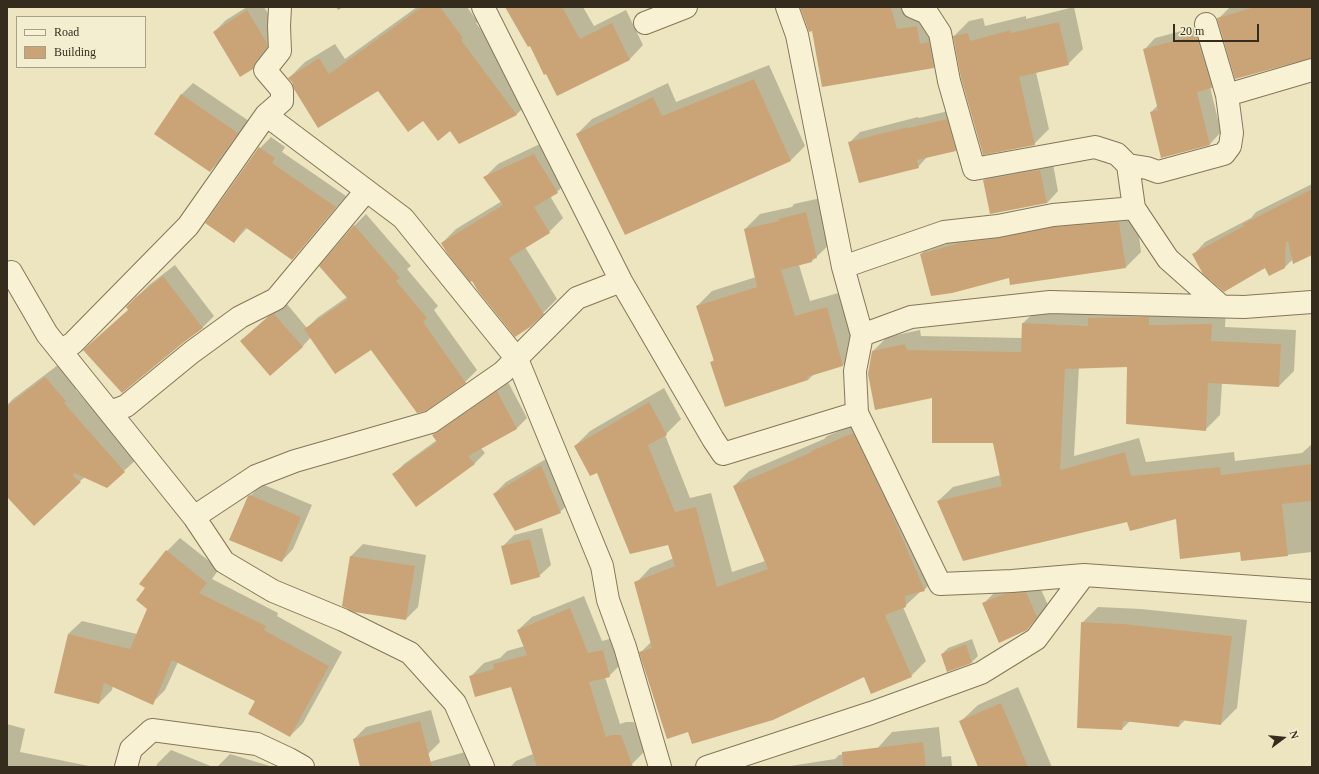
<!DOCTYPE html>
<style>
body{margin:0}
#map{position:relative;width:1319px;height:774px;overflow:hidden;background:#ece5c0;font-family:Georgia,serif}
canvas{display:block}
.frame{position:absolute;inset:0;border:8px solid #352c1d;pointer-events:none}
.legend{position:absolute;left:16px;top:16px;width:130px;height:52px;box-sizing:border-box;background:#f4eed0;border:1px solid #a8a088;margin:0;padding:5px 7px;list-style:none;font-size:12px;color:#352c1d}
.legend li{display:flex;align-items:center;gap:8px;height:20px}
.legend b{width:20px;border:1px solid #a8a088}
.north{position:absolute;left:1263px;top:718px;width:40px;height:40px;-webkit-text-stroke:3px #f4eed0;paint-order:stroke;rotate:74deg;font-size:11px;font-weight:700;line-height:16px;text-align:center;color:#352c1d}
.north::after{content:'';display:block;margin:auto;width:14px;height:18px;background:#352c1d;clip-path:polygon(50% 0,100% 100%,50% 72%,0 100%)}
.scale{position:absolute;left:1173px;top:24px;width:86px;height:18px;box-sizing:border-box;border:2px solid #352c1d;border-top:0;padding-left:5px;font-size:12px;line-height:14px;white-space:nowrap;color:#352c1d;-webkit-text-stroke:3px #f4eed0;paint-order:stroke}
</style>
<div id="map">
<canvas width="1319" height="774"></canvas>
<div class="frame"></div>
<ul class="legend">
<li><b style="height:5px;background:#f8f1d3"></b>Road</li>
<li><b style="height:11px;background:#caa477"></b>Building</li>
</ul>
<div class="north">N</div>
<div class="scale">20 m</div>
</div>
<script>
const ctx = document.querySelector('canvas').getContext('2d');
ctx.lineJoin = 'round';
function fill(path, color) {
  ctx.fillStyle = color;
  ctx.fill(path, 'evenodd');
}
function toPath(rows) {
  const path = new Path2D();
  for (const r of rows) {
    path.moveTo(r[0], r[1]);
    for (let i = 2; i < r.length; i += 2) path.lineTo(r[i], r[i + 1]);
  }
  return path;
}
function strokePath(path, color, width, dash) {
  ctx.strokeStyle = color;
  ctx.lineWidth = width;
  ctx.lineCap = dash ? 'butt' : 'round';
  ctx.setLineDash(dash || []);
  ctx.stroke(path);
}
const shadow = toPath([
 [247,7,264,7,279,31,279,34,267,49,264,56,252,68,214,32,226,20],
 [336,7,344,7,338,10],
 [417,7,467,7,478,22,476,23,532,99,517,114,459,142,450,130,423,119,378,89,292,81,289,78,305,62,335,44,345,59],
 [507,7,583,7,594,26,626,10,643,45,630,59,558,94,530,44],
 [801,7,909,7,931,12,948,52,933,67,813,30],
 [1074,7,1083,49,1068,64,1036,72,1049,129,1034,144,954,36,969,21,983,18,985,26,1026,16,1026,19],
 [1230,7,1312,7,1312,57,1218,19],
 [1208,24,1223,75,1210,87,1221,132,1210,144,1151,112,1158,105,1144,50,1155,38],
 [769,65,805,146,790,161,577,134,592,119,668,83,676,102],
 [193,83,249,121,222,159,210,171,181,95],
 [957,109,966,140,955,150,928,156,918,167,849,143,860,132,918,117,919,118],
 [271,137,285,147,282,152,346,196,303,247,292,258,247,228,234,242,260,148],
 [548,140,571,178,557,192,550,196,563,218,549,232,525,247,557,299,530,326,472,279,442,243,456,229,502,201,485,177,498,164],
 [1052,159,1058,191,1047,203,984,180,996,169],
 [1312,184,1312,254,1293,259,1284,268,1265,267,1194,254,1205,242,1251,218,1256,212],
 [821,198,832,242,812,261,799,265,810,301,842,292,858,350,843,365,813,375,808,380,711,362,714,360,697,306,712,291,756,277,745,229,760,214,792,207,794,204],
 [1135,207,1141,252,1126,267,1009,277,921,254,937,238],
 [366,214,411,266,407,269,438,306,434,310,477,370,465,382,425,410,371,348,311,337,302,347,253,330,281,305,286,303,307,328,317,318,347,297,321,266,355,225],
 [175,265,214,316,202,328,129,309,127,307,149,285],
 [1038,309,1226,310,1225,327,1296,330,1294,371,1279,386,1222,383,1220,415,1205,430,1128,366,1079,367,1074,456,1139,438,1146,462,1234,452,1235,461,1302,453,1312,444,1312,552,1242,560,1241,551,1177,518,1128,521,938,501,953,487,1001,475,993,442,873,351,887,337,920,330,921,336,1022,338,1023,323],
 [58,365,77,388,76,390,137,459,107,486,85,477,80,481,7,496,7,405,13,399],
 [508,382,527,418,516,429,481,448,485,453,474,464,394,474,404,464,437,440,433,435,444,424],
 [664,388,681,419,665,435,690,498,711,493,732,572,765,561,734,486,749,471,824,439,827,436,868,419,939,575,924,590,921,591,905,606,903,607,926,661,911,676,864,676,641,652,651,642,636,583,650,568,674,558,669,544,598,471,575,446,590,431],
 [553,455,572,500,560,512,494,494,506,482],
 [262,484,312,505,293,549,282,561,249,497],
 [542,528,551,565,539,576,502,547,514,535],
 [180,538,219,569,212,579,278,613,277,616,342,652,303,723,290,736,256,701,178,662,165,690,152,703,113,686,112,690,99,703,68,634,82,621,137,634,148,608,146,588,167,551],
 [363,544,426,555,418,607,406,619,343,605,351,556],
 [1037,581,1048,605,1039,617,1027,629,983,604,995,592],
 [584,596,602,641,617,637,623,662,609,676,605,677,620,724,626,722,634,722,645,751,632,764,625,767,510,767,516,761,533,754,511,686,471,676,484,663,500,658,507,651,525,646,518,630,532,617],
 [1098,607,1141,609,1247,620,1237,708,1221,724,1185,720,1179,726,1130,721,1122,729,1082,623],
 [972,639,978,656,972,662,948,671,942,654,948,648],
 [1018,687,1052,767,980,767,960,722,978,705],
 [431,710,440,742,428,754,380,767,361,767,354,739,366,727],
 [7,724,25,729,20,752,94,767,7,767],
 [939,727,942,757,951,756,952,767,784,767,835,759,839,755,876,750,892,732],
 [171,750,213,767,156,767,157,764],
 [469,751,473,767,424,767,429,762],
 [230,754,270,766,270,767,217,767]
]);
const building = toPath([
 [422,7,440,7,463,38,461,40,517,115,459,144,450,131,438,141,423,121,408,132,378,91,318,128,294,89,292,82,288,78,319,58,329,74],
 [505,7,562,7,580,39,612,23,630,60,557,96,546,74,544,75,530,46,528,47],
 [800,7,891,7,897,29,917,26,920,44,929,42,934,68,822,87,812,31,809,32],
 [1255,7,1312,7,1312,58,1235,79,1217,18],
 [247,10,267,43,267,47,255,62,253,69,240,77,213,32],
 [1059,22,1069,65,1019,77,1035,145,983,155,961,78,953,36,968,33,970,41,1011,30,1011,33],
 [1196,35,1212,88,1197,92,1210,145,1161,158,1150,112,1158,110,1143,49],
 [754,79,791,161,625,235,576,134,653,97,662,116],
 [181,94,238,133,210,172,154,134],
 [947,119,956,151,917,160,919,168,859,183,848,142,908,127,908,128],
 [259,147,275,158,272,163,336,207,292,260,245,227,234,243,205,223],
 [534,154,558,193,534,207,550,233,509,258,544,314,530,327,515,337,478,291,472,281,470,282,447,253,441,243,503,205,483,177],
 [1040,170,1047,203,990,214,983,180],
 [1312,189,1312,255,1293,264,1288,241,1286,242,1285,268,1269,276,1265,268,1224,292,1203,274,1192,254,1244,226,1243,224],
 [806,212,817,258,812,259,812,262,781,270,795,316,827,307,843,366,807,377,808,380,725,407,710,362,714,361,696,306,757,287,744,229,779,221,778,219],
 [1119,222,1126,268,1010,285,1009,278,952,293,931,296,920,254,960,243,1000,238,1055,227],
 [354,225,400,278,396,281,427,318,423,322,466,383,426,411,417,413,371,350,335,374,304,329,348,299,319,266],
 [163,276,203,328,184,342,122,393,83,350,128,310,126,307,136,297],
 [274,314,303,347,270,376,240,341,268,317],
 [1143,317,1149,317,1149,325,1212,324,1211,341,1281,344,1279,387,1208,383,1206,431,1126,424,1127,367,1065,369,1060,470,1125,452,1131,476,1220,467,1221,475,1312,464,1312,501,1282,504,1288,556,1241,561,1240,552,1180,559,1176,519,1130,531,1127,522,963,561,937,501,1002,486,993,443,932,443,932,398,875,410,868,374,872,351,905,344,907,350,1021,352,1022,323,1088,326,1088,318],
 [45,377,66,401,64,403,125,472,107,488,74,473,73,476,81,482,34,526,7,497,7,406],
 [497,391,517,429,468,456,475,464,416,507,392,474,437,442,432,435,438,432],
 [649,402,667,435,648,445,675,512,696,507,717,587,768,569,733,486,812,452,811,451,853,433,888,505,925,591,905,596,906,607,885,615,912,677,871,694,864,677,773,720,692,744,688,732,667,739,639,652,652,648,634,582,675,566,668,545,630,554,597,473,590,476,574,446],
 [541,465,561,513,515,531,493,494],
 [250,495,301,517,282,562,229,540,248,496],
 [530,539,540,577,511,585,501,546],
 [166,550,207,583,199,593,266,626,264,630,329,666,290,737,248,714,255,701,172,660,153,705,104,683,99,704,54,693,68,634,130,649,147,609,136,600,145,588,139,584],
 [350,556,415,566,406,620,354,612,342,606],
 [1026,592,1037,617,1027,630,999,643,982,603,1004,594],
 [570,608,588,653,603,650,610,677,589,682,606,737,612,735,621,735,633,767,537,767,511,687,475,697,469,676,494,669,493,664,527,655,517,630],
 [1081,622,1124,624,1232,636,1221,725,1180,720,1179,727,1123,721,1122,730,1077,728],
 [966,644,972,663,947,672,941,654],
 [1001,703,1028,767,978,767,959,721],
 [420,721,432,767,360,767,353,739],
 [923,742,926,767,843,767,842,752]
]);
const street = toPath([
 [483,7,621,281,713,439,723,454,857,413],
 [787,7,797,35,843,267,862,335,855,371,857,413,940,584,1012,581,1084,575,1312,591],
 [913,7,927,13,940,33,949,81,974,169,1095,147,1117,154,1128,165,1134,208,1168,259,1221,306],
 [645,23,686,7],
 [1227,95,1312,70],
 [266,115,403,218,517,359,602,566,608,600,625,647,660,767],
 [1128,165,1147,168,1158,172,1224,154,1230,146,1232,133,1227,95,1206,24],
 [843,267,944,232,998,226,1053,215,1134,208],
 [11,272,47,334,194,517,224,562,273,591,343,620,410,653,455,703,483,767],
 [862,335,911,317,1050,302,1244,307,1312,302],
 [61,351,73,343,188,226,266,115,282,101,282,90,265,70,280,51,279,26,280,7],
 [110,412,126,406,192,352,240,317,276,299,366,191],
 [194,517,256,476,295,461,431,422,503,372,577,298,621,281],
 [126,767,131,749,152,730,257,744,289,759,303,767],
 [707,767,871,713,981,673,1036,639,1084,575]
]);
fill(shadow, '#0003');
fill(building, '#caa477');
strokePath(street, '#857659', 24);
strokePath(street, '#f8f1d3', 22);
</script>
